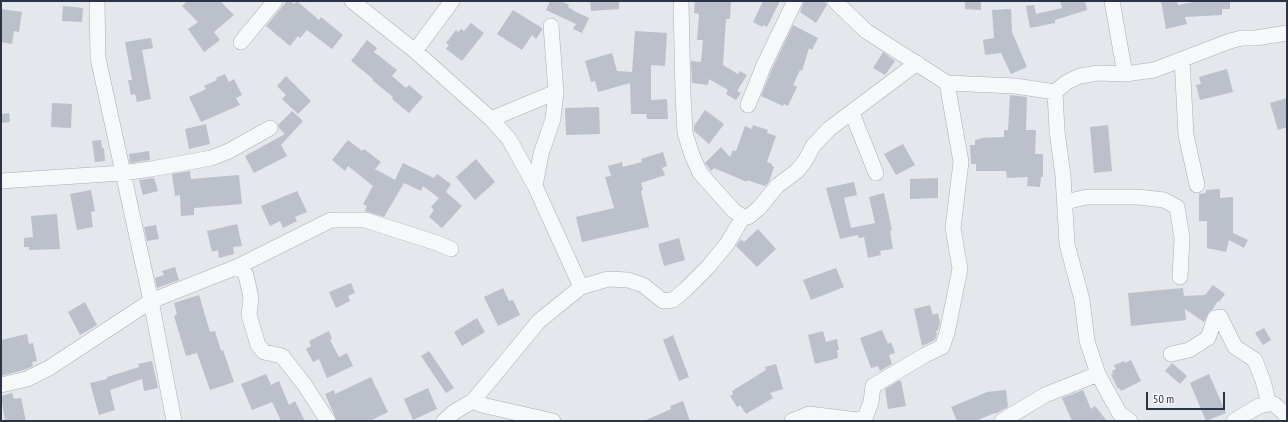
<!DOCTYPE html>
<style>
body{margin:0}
#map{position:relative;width:1288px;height:422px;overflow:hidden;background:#e4e7ec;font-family:"PT Sans Narrow",sans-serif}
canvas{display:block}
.frame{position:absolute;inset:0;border:2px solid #2b3445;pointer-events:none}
.scale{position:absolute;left:1146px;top:392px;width:79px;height:18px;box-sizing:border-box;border:2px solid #2b3445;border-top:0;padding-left:5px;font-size:12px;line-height:14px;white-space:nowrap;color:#2b3445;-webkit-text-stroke:3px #f4f6f9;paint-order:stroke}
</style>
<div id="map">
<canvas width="1288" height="422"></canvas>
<div class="frame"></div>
<div class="scale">50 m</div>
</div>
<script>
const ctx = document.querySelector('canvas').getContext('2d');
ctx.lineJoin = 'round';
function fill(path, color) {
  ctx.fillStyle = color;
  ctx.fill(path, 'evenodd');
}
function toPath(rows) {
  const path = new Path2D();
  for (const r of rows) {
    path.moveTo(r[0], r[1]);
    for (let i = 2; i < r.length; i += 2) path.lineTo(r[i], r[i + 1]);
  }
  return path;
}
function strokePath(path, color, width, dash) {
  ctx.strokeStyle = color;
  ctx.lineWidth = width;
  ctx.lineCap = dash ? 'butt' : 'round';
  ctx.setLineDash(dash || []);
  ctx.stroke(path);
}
const building = toPath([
 [187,1,220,1,234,15,214,32,220,40,204,52,188,29,198,22,182,6],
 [287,1,290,1,294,4,297,1,319,20,321,17,343,35,332,49,307,30,300,38,298,36,290,46,266,26],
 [550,1,561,1,569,5,568,7,576,12,589,18,582,33,573,29,576,24,546,10],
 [590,1,619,1,619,9,591,11],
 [695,1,731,1,730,19,726,19,723,65,738,74,740,71,747,75,737,91,741,93,736,100,726,94,728,90,709,79,708,85,692,83,691,61,701,62,703,40,697,40,699,14,694,13],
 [763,1,780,1,767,27,763,25,762,27,753,22],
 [804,1,823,1,826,3,827,5,816,23,800,12],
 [965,1,981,1,981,10,965,9],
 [1060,1,1085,1,1087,10,1055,20,1055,23,1030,28,1026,6,1034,5,1036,14,1062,8],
 [1161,1,1177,1,1178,5,1198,1,1230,1,1230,9,1222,9,1222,15,1185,17,1187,24,1166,29],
 [63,6,83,8,82,22,62,21],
 [1,9,22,12,19,32,14,31,12,44,1,42],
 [1011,9,1012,32,1027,67,1011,74,1001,53,985,55,983,40,994,38,992,10],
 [513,10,542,28,542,30,536,39,532,35,522,50,497,34],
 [471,23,484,33,462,61,446,49,449,45,446,43,456,30,458,32,461,29,464,31],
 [793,25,818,38,812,50,809,48,802,71,800,70,793,85,797,87,788,106,784,104,783,106,761,96,772,69],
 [635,31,667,33,665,66,651,65,651,100,667,99,668,119,647,119,646,114,631,114,630,83,598,92,595,81,591,82,585,61,612,53,617,71,632,72],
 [151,38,153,48,142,50,151,99,137,102,135,94,131,95,128,80,132,80,125,42],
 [367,40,377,48,374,52,397,70,392,76,406,88,409,85,423,97,409,113,392,99,393,97,372,80,373,79,351,61],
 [883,52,895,61,885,75,873,68],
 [1227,69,1233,92,1200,100,1196,85,1201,84,1199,77],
 [225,74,229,82,234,79,242,95,236,98,240,105,201,122,189,97,206,89,204,86,217,80,216,78],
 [286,76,311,101,298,114,282,99,286,95,277,86],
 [1010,95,1027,97,1026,130,1036,130,1035,154,1043,154,1043,177,1041,177,1040,187,1027,186,1028,177,1007,178,1006,171,976,171,976,164,971,164,970,145,975,145,975,140,981,139,980,138,1004,137,1004,130,1008,130],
 [1287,98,1287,127,1278,130,1270,103],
 [52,103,72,104,71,128,51,127],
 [599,107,600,134,566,135,565,108],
 [705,110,724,124,709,144,694,131,694,126],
 [292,111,303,121,281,145,287,156,254,173,245,156,285,134,279,128,278,125],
 [9,113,10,122,1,123,1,114],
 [206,124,210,144,189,149,185,129],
 [753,125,768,130,767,133,776,136,767,162,772,164,772,166,774,167,769,182,765,186,747,180,747,182,714,168,711,171,705,163,721,147,730,157,733,150,736,151,745,126,752,129],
 [1108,125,1112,171,1094,173,1090,127],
 [101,140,102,148,104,148,105,161,95,162,92,141],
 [348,140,362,151,364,149,381,162,375,169,395,180,403,163,434,178,437,174,451,184,446,192,462,206,442,228,429,217,434,210,431,207,439,198,423,186,421,191,404,183,384,217,365,211,367,206,363,204,373,186,348,166,345,171,332,160],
 [903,144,915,165,896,175,884,154],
 [149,151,150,160,130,163,129,154],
 [663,152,667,166,662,168,665,175,641,183,643,190,641,191,649,227,582,242,576,217,614,208,605,177,611,176,608,166,622,162,623,167,642,162,641,159],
 [476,159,495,182,475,200,456,177],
 [190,171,191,179,239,175,242,204,194,208,194,215,181,216,180,195,175,196,172,174],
 [154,178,158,191,143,195,139,180],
 [938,178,938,198,910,199,910,179],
 [854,182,857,195,844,198,851,228,875,223,869,197,884,193,892,230,890,231,893,249,880,251,881,255,868,258,864,237,859,238,858,235,840,239,826,188],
 [1220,189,1220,198,1233,197,1233,233,1248,240,1244,248,1229,240,1226,252,1207,248,1207,221,1199,221,1199,194,1206,193,1206,190],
 [91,190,95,211,91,212,93,227,77,230,70,194],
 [297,191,307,212,295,217,297,221,283,228,280,221,270,226,261,206],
 [57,214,60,249,29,250,29,247,24,247,24,238,33,237,31,216],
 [237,224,242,246,233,247,234,254,219,258,218,250,212,252,207,231],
 [156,225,159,239,147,241,144,227],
 [758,229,776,249,757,267,736,246,741,239,744,242],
 [679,238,685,260,664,266,658,244],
 [175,267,179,280,157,288,155,278,164,275,162,271],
 [836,268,844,287,811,300,803,280],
 [351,283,355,293,348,296,350,301,336,308,329,292],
 [1213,285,1225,294,1219,302,1218,301,1212,310,1209,312,1204,322,1185,309,1186,320,1131,326,1128,293,1183,288,1184,296,1205,295],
 [503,288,509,301,513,300,520,315,498,326,484,297],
 [199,295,210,332,215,331,221,351,223,350,234,382,210,390,197,353,186,356,174,316,177,314,174,303],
 [85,302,97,325,80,335,68,312],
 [930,305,933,315,938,313,940,323,938,330,936,331,937,334,935,340,922,346,914,309],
 [477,318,485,332,462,346,454,332],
 [1264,328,1271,340,1263,345,1255,333],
 [882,330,888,344,891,342,895,353,889,355,892,364,880,371,878,366,871,368,860,338],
 [329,331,332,339,330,340,339,357,347,353,353,366,327,378,319,359,313,362,306,349,311,346,309,341],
 [823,331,826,342,837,339,839,350,837,350,838,358,815,364,808,335],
 [27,334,29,344,33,343,37,361,32,362,33,366,24,370,1,376,1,340],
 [673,335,689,377,679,381,663,340],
 [429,351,454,388,446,393,421,356],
 [1131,360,1141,381,1121,391,1120,388,1118,389,1111,375,1113,374,1112,371,1116,369,1114,365,1124,361,1125,363],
 [152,361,158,388,144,391,142,379,110,390,115,410,99,415,90,383,107,379,107,377,139,367,138,364],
 [1172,363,1187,376,1180,384,1165,371],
 [776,364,783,389,770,393,773,398,746,414,740,405,737,407,730,396,733,394,732,391,766,370,765,367],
 [266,374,271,385,279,381,289,405,295,401,305,421,281,421,272,402,252,410,241,384],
 [1209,374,1226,413,1206,421,1190,383],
 [371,377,388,412,370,421,337,421,325,394,334,390,335,394],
 [898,381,901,381,906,406,888,409,885,389],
 [428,388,437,409,413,420,404,399],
 [1006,390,1008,407,997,413,992,414,976,421,957,421,951,407,987,392],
 [1083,390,1091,409,1095,406,1107,421,1072,421,1062,398],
 [12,393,14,399,21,398,26,421,5,421,1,396],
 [683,401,690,421,644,421,671,409,670,406]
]);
const minor = toPath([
 [97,1,98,58,151,301,174,421],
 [352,1,415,51,491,119,509,139,535,186,581,287],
 [681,1,683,94,685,133,692,155,700,173,734,211,743,217,748,217,759,208,777,186,797,171,805,161,813,146,829,129,917,63],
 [835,1,866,31,947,83,1015,86,1055,92,1057,131,1063,176,1067,244,1082,300,1087,341,1098,374,1106,389,1120,414,1130,421],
 [1112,1,1125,74],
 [241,42,275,1],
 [415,51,452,1],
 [1182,59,1186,135,1197,185],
 [1055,92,1067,82,1080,76,1098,73,1125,74,1154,70,1230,41,1242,38,1256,38,1287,33],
 [748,105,764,65,795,1],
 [852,113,876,173],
 [491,119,556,92],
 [1,181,122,173,151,169,211,158,229,151,270,128],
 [535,186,541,154,553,119,556,92,551,26],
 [1065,202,1087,197,1138,197,1164,200,1177,207,1182,238,1180,277],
 [239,266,246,275,251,298,249,315,258,345,264,352,282,356,304,384,328,421],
 [1171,354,1189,350,1208,338,1215,318,1220,317,1235,347,1255,360,1263,381,1269,404],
 [1,385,27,379,49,368,151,301,239,266,331,220,365,220,437,243,451,249],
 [473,401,482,405,553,421],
 [444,421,454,412,473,401,539,321,581,287,608,279,628,280,643,285,663,301,673,300,686,289,708,267,727,244,743,217],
 [792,421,809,414,857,420,865,418,871,402,873,386,925,355,942,347,947,333,960,269,953,228,961,162,947,83],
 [1002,421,1045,395,1098,374],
 [1234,421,1259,406,1269,404,1274,404,1283,412,1287,417]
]);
fill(building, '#bbc0ca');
strokePath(minor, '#a9aeb7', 16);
strokePath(minor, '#f7f8fa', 15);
</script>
